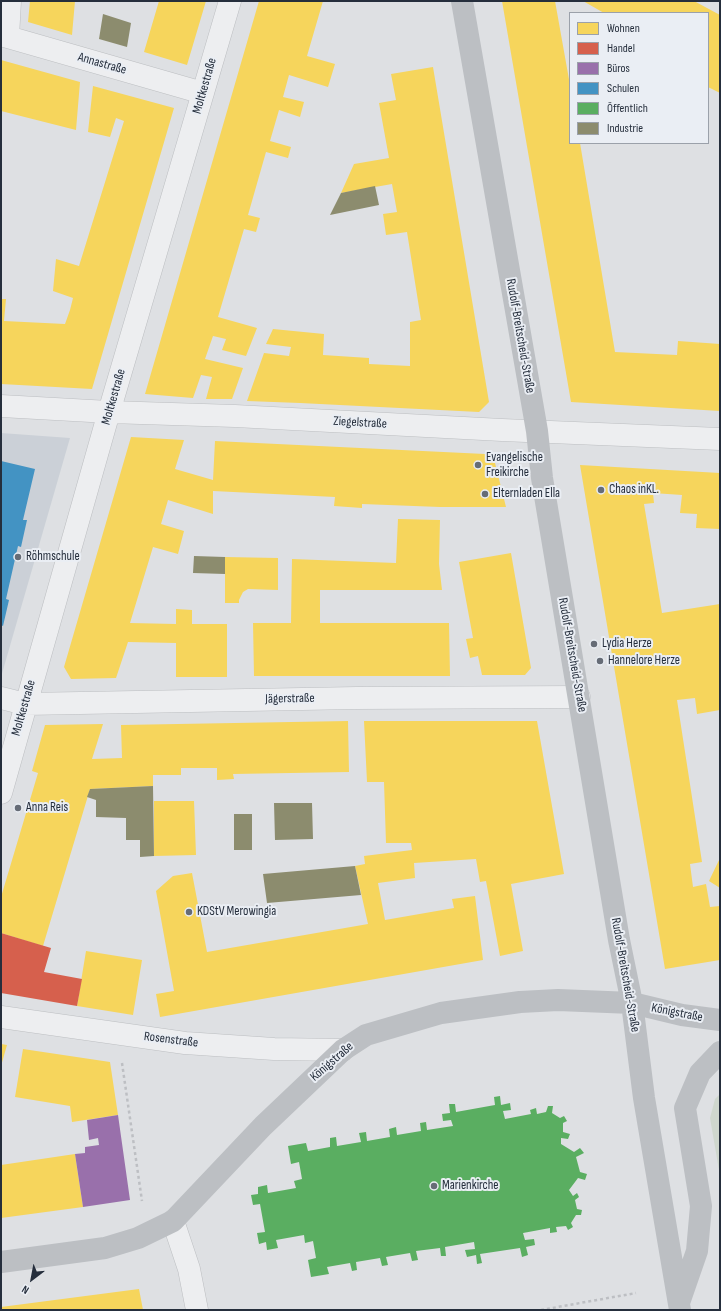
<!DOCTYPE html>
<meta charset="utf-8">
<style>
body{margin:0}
#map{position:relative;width:721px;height:1311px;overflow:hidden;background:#dee0e3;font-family:"Sofia Sans Condensed",sans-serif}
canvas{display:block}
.frame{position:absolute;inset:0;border:2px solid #252e3c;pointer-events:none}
.legend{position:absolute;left:569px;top:12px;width:140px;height:132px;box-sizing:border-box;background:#eaeef4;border:1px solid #9ba1aa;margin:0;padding:5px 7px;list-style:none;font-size:12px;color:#252e3c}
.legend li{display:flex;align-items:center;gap:8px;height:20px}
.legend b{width:20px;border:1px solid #9ba1aa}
.north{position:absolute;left:12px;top:1259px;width:40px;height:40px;-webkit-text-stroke:3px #eaeef4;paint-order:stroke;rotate:212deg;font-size:11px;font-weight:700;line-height:16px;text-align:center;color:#252e3c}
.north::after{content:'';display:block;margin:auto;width:14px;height:18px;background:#252e3c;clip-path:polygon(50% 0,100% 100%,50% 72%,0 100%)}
</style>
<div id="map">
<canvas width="721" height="1311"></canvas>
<div class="frame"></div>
<ul class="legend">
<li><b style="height:11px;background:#f6d55c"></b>Wohnen</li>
<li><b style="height:11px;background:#d6604d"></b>Handel</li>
<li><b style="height:11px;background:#9970ab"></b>Büros</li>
<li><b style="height:11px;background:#4393c3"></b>Schulen</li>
<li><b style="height:11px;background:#5aae61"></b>Öffentlich</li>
<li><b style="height:11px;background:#8c8c6e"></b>Industrie</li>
</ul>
<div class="north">N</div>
</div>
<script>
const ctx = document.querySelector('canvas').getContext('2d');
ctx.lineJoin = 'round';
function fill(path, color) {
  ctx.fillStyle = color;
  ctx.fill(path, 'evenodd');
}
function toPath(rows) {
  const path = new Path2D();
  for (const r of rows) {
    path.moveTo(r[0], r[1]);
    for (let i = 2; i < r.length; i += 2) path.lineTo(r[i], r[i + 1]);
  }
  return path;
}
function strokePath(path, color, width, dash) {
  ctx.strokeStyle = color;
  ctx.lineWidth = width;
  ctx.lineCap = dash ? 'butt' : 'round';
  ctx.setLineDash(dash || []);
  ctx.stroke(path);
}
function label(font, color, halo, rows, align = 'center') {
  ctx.font = font + ' "Sofia Sans Condensed",sans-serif';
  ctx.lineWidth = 4;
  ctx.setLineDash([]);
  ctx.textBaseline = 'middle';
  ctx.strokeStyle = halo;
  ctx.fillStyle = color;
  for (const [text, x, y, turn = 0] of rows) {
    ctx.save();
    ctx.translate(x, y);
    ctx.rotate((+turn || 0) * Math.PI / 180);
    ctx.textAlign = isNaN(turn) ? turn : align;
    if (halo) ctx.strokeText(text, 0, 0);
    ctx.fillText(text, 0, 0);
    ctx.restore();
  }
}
const built = toPath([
 [1,433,70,438,1,677]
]);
const green = toPath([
 [720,1094,720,1176,710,1118,715,1099]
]);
const homes = toPath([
 [30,1,75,1,72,35,28,22],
 [159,1,206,1,187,65,144,52],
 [259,1,323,1,307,56,335,64,328,87,289,75,283,97,304,102,300,117,279,110,270,141,291,147,288,158,266,152,248,215,260,218,256,232,244,229,218,317,257,328,246,356,222,350,226,339,213,336,205,359,243,368,232,399,206,399,212,377,201,375,193,398,145,394],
 [502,1,555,1,570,85,570,143,580,143,615,352,677,355,678,341,720,344,720,411,571,402],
 [583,1,694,1,720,15,720,93,708,87,708,13,604,13],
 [1,60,80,82,76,130,1,111],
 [433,67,489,402,479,412,300,403,247,401,264,353,289,356,291,347,266,344,273,329,324,334,323,355,369,358,369,364,410,366,410,322,421,320,407,232,386,235,383,214,397,212,392,184,341,193,354,164,389,158,379,103,396,100,391,74],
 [93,86,174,108,92,389,1,384,1,299,6,299,4,321,65,324,70,310,73,298,53,291,56,259,79,266,124,121,116,118,110,137,88,132],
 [131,437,184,440,175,469,213,480,215,441,485,454,495,463,506,507,440,507,362,504,362,508,334,506,335,497,213,491,213,514,168,500,161,524,184,531,178,554,153,547,130,623,176,624,176,609,192,610,192,624,227,624,227,677,176,677,176,643,128,642,116,678,71,679,64,667],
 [580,465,720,473,720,529,696,528,697,514,680,513,682,495,653,493,654,503,644,504,662,613,720,604,720,710,697,714,695,698,677,700,702,862,690,864,693,887,706,884,710,907,720,906,720,960,665,969],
 [398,519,440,520,439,564,442,590,320,590,320,623,449,623,450,676,254,676,253,623,291,623,292,559,396,563],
 [511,553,531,668,525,675,482,675,478,656,470,658,466,639,473,638,459,562],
 [225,557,278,558,278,590,248,589,243,592,239,600,239,603,225,603],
 [348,721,349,772,233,774,234,779,217,780,217,768,181,768,181,775,153,775,153,786,90,789,43,946,1,933,1,897,38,773,32,771,45,725,103,724,92,759,122,758,121,725],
 [364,721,537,721,564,874,511,884,523,951,500,956,486,881,480,882,476,859,414,863,415,878,378,883,385,920,454,908,452,899,475,896,483,960,160,1017,156,994,174,991,156,891,173,876,192,873,207,952,368,924,355,866,365,864,364,856,412,850,411,843,386,843,384,782,367,782],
 [154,801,194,801,196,855,154,856],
 [720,858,720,888,709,881],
 [86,951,142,960,133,1015,77,1006],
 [1,1044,7,1045,1,1066],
 [23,1049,110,1062,118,1115,72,1122,70,1106,15,1097],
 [75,1154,83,1207,1,1218,1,1165],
 [139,1289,143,1310,1,1310,1,1307]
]);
const shops = toPath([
 [1,933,51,948,44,972,82,979,77,1006,1,993]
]);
const offices = toPath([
 [118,1115,130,1200,83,1207,75,1154,85,1153,85,1147,99,1145,98,1138,89,1140,87,1120]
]);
const schools = toPath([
 [1,461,35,469,23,520,27,520,21,547,18,546,6,599,9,600,3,626,1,625]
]);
const public = toPath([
 [500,1096,501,1105,510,1103,511,1110,503,1111,505,1119,531,1114,530,1110,536,1108,537,1114,546,1112,548,1106,553,1106,552,1113,560,1118,564,1116,567,1121,563,1123,563,1132,570,1134,568,1139,561,1138,561,1144,574,1152,580,1148,584,1153,576,1157,580,1172,587,1174,585,1180,578,1178,569,1190,573,1196,577,1193,579,1197,575,1200,577,1209,582,1210,581,1215,576,1215,571,1223,573,1227,568,1230,566,1226,556,1227,557,1232,550,1233,550,1228,523,1233,525,1240,534,1239,535,1245,526,1247,528,1255,522,1257,520,1248,480,1254,482,1263,477,1264,476,1255,467,1257,465,1250,475,1249,474,1242,445,1247,446,1256,441,1256,440,1248,416,1251,418,1260,412,1261,410,1253,386,1257,388,1265,382,1266,380,1258,356,1262,357,1270,352,1271,350,1263,327,1267,329,1274,311,1277,308,1260,316,1258,313,1241,305,1243,304,1235,276,1240,278,1248,267,1250,266,1242,259,1244,257,1233,265,1232,260,1204,253,1205,251,1195,258,1194,258,1187,267,1185,268,1193,296,1188,294,1181,302,1179,299,1162,291,1164,288,1146,306,1143,308,1151,330,1147,330,1138,336,1137,337,1146,361,1142,359,1133,366,1132,367,1141,390,1137,389,1129,396,1127,397,1135,421,1131,420,1123,426,1122,427,1130,453,1126,451,1120,443,1121,442,1114,450,1113,449,1104,455,1104,456,1112,495,1105,494,1097]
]);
const industry = toPath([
 [103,14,131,23,127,47,99,39],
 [375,186,379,205,330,215,341,193],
 [194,556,225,557,225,574,193,573],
 [153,786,154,856,140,857,140,840,126,840,126,818,96,817,96,800,87,797,90,789],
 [274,803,312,803,313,839,275,840],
 [234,814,252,814,252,850,234,850],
 [355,866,361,895,267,903,263,874]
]);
const path = toPath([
 [122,1063,142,1201],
 [541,1310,636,1293]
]);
const street = toPath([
 [1,35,203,93],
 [8,37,10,1],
 [1,406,109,412,235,416,502,430,720,439],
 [1,698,25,704,357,698,579,697],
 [1,793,109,412,230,1],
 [1,1017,185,1043,274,1049,343,1050],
 [173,1221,189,1269,197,1310]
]);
const secondary = toPath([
 [462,1,537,431,542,478,619,940,632,1003,644,1098,680,1310],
 [1,1262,105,1248,138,1238,173,1221,263,1126,343,1050,366,1035,441,1013,520,1002,558,1000,632,1003,682,1015,720,1020],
 [680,1300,697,1251,701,1206,685,1108,700,1073,720,1052]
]);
const markers = [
 [478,465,4,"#666c76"],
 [601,490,4,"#666c76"],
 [485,494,4,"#666c76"],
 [18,557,4,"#666c76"],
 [594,644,4,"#666c76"],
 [600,661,4,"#666c76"],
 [18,808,4,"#666c76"],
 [189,912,4,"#666c76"],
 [434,1186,4,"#666c76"]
];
const streetNames = [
 ["Annastraße",102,64,16],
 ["Moltkestraße",205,86,-74],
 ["Rudolf-Breitscheid-Straße",520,336,80],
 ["Moltkestraße",114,397,-74],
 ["Ziegelstraße",360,423,3],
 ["Rudolf-Breitscheid-Straße",572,655,80],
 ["Jägerstraße",290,699,-1],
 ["Moltkestraße",24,708,-74],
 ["Rudolf-Breitscheid-Straße",625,975,80],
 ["Königstraße",677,1013,11],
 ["Rosenstraße",171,1040,7],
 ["Königstraße",332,1062,-41]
];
const poiNames = [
 ["Evangelische",486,458],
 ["Freikirche",486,473],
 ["Chaos inKL.",609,490],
 ["Elternladen Ella",493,494],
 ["Röhmschule",26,557],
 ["Lydia Herze",602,644],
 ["Hannelore Herze",608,661],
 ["Anna Reis",26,808],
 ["KDStV Merowingia",197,912],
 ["Marienkirche",442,1186]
];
fill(built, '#cbd0d7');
fill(green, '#cfd7ce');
fill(homes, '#f6d55c');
fill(shops, '#d6604d');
fill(offices, '#9970ab');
fill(schools, '#4393c3');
fill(public, '#5aae61');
fill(industry, '#8c8c6e');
strokePath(street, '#bcbec1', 23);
strokePath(path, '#bdbfc3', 2.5, [3, 3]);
strokePath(street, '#edeef0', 22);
strokePath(secondary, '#bcbfc3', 22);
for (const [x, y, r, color] of markers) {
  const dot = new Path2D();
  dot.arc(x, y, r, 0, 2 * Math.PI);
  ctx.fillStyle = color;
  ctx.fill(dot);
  strokePath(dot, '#eaeef4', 1.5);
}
label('13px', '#252e3c', '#eaeef4', streetNames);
label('13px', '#252e3c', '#eaeef4', poiNames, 'left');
</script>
